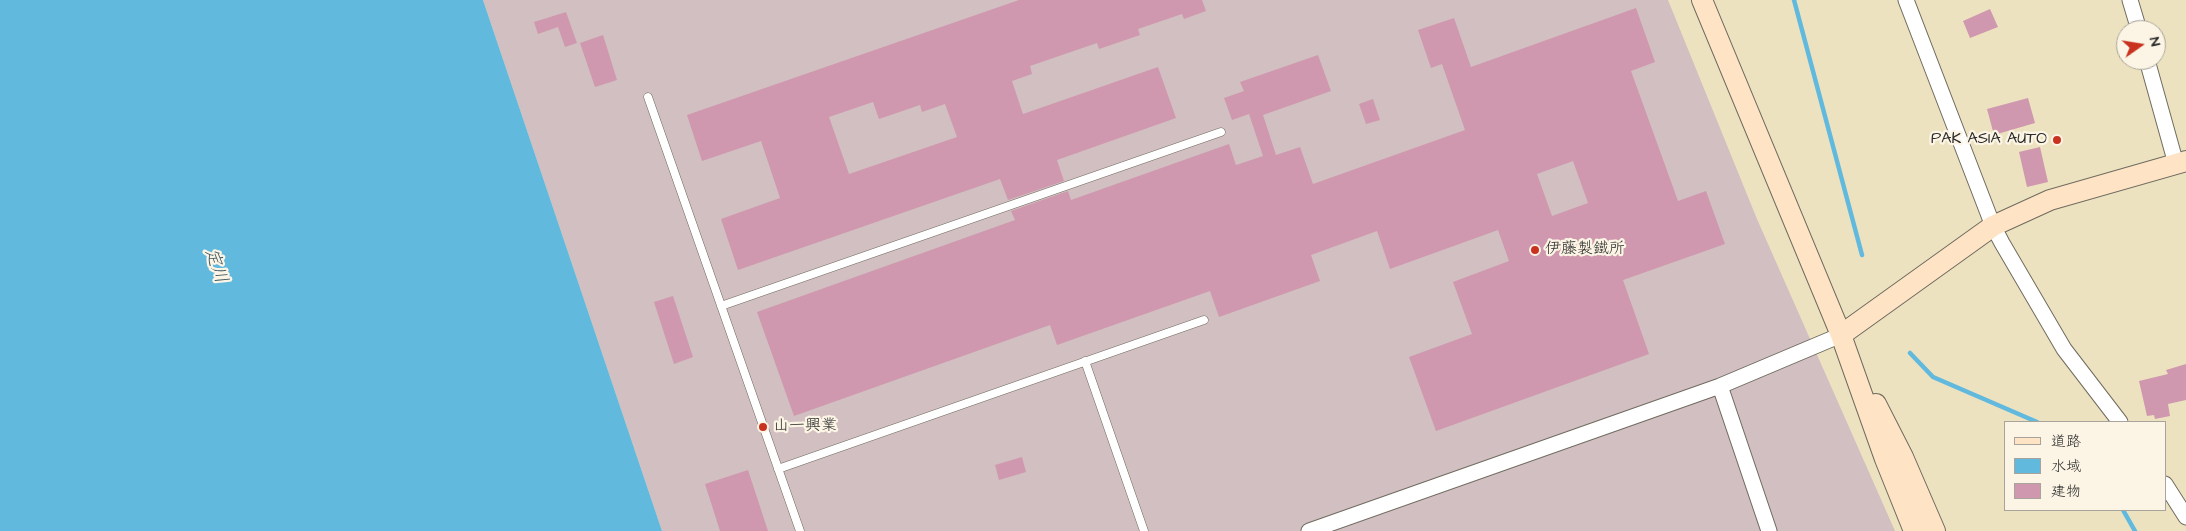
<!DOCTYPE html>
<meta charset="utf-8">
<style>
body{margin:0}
#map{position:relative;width:2186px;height:531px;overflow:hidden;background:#ede2c0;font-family:"Architects Daughter","Klee One",sans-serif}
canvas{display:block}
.legend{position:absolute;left:2004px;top:421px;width:162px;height:90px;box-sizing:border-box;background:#fcf5e5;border:1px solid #a8a49b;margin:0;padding:6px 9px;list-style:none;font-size:15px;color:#2b2b2b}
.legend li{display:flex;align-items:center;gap:10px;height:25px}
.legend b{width:25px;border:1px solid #a8a49b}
.north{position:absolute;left:2116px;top:20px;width:50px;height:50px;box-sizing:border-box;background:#fcf5e5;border:1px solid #a8a49b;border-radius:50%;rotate:77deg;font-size:14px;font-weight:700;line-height:20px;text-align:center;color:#2b2b2b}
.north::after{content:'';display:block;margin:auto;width:18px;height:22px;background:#c8321e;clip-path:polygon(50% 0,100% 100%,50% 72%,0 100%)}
</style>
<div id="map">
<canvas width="2186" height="531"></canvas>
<ul class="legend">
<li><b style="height:6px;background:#fee4c5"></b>道路</li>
<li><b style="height:14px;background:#61b9de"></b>水域</li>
<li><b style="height:14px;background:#cf98ae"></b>建物</li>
</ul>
<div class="north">N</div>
</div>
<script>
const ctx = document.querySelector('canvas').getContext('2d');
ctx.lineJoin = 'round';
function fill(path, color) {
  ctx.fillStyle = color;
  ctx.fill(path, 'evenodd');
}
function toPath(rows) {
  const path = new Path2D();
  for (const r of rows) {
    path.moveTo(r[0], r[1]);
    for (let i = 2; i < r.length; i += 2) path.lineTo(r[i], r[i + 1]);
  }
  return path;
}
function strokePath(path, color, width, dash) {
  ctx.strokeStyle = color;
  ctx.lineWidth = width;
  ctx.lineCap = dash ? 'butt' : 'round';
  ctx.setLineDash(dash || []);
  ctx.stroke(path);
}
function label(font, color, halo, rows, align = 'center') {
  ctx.font = font + ' "Architects Daughter","Klee One",sans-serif';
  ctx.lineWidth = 4.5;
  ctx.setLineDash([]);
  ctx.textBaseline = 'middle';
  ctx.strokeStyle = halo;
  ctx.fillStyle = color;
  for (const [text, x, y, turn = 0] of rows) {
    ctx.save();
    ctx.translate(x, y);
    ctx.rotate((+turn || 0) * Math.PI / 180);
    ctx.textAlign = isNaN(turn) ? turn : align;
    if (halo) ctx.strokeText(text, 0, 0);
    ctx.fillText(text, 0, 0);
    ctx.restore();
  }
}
const industrial = toPath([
 [483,0,1668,0,1757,219,1895,531,662,531]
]);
const water = toPath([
 [0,0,483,0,662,531,0,531]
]);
const stream = toPath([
 [1794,0,1862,255],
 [1910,353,1933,377,2037,422],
 [2123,510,2135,531]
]);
const building = toPath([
 [1019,0,1202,0,1206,11,1184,19,1182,14,1138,29,1140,35,1099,49,1097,43,1030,66,1032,74,1012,81,1023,114,1158,67,1176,118,1057,160,1064,181,1008,200,1000,179,738,270,721,219,780,198,761,141,702,161,687,115],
 [873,102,879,119,920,105,922,112,945,104,957,137,849,174,829,117],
 [1636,8,1655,62,1631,71,1678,201,1706,191,1725,244,1623,280,1649,354,1436,431,1409,357,1472,334,1453,282,1509,261,1498,230,1390,269,1377,231,1311,255,1320,281,1219,317,1210,291,1057,345,1050,325,794,416,757,312,1015,220,1011,211,1068,191,1071,200,1229,144,1236,165,1263,156,1249,114,1232,120,1224,98,1244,91,1240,82,1318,55,1331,91,1263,115,1276,155,1300,147,1313,184,1465,130,1442,64,1431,68,1418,30,1454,18,1471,67],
 [1573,161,1588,203,1552,216,1537,174],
 [1990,9,1998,27,1970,38,1963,21],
 [566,12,577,43,565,47,558,27,538,34,534,22],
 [603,35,617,80,595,87,580,43],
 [2028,98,2035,123,1994,135,1987,109],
 [1373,99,1380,120,1366,124,1359,104],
 [2040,147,2048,182,2027,187,2019,152],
 [673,296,693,357,674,364,654,302],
 [2186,364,2186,400,2168,404,2170,416,2155,419,2154,415,2147,416,2139,381,2168,374,2166,370],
 [1022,457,1026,472,999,480,995,465],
 [748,470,768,531,720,531,705,484]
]);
const lane = toPath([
 [648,97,800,531],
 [721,306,1221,132],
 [1085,361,1144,531],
 [778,469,1204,320]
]);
const street = toPath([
 [1906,0,1993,226,2002,243,2064,349,2120,422],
 [2130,0,2139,30],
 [2147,60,2176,164],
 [1720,386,1769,531],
 [2165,484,2186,517],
 [1309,531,1720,386,1841,335]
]);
const secondary = toPath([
 [1702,0,1841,335,1885,459,1914,531],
 [1841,335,1993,226,2050,200,2186,161],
 [1876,404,1903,457,1935,531]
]);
const markers = [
 [2057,140,5,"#c8321e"],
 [1535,250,5,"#c8321e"],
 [763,427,5,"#c8321e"]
];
const poiNames = [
 ["PAK ASIA AUTO",2047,140,"right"],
 ["伊藤製鐵所",1545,250],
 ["山一興業",773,427]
];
const waterNames = [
 ["定川",215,266,71]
];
fill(industrial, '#d2bfc1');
fill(water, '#61b9de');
strokePath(stream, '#61b9de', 4.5);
fill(building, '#cf98ae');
strokePath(lane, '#6f6b5f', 9);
strokePath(street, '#6f6b5f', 17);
strokePath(secondary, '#6f6b5f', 22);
strokePath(lane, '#fff', 8);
strokePath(street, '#fff', 15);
strokePath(secondary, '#fee4c5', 20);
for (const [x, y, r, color] of markers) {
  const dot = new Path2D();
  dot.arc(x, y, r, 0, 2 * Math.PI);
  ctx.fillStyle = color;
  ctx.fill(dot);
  strokePath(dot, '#fcf5e5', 2);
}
label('16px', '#2b2b2b', '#fcf5e5', poiNames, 'left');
label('italic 18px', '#3b5661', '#fcf5e5', waterNames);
</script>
